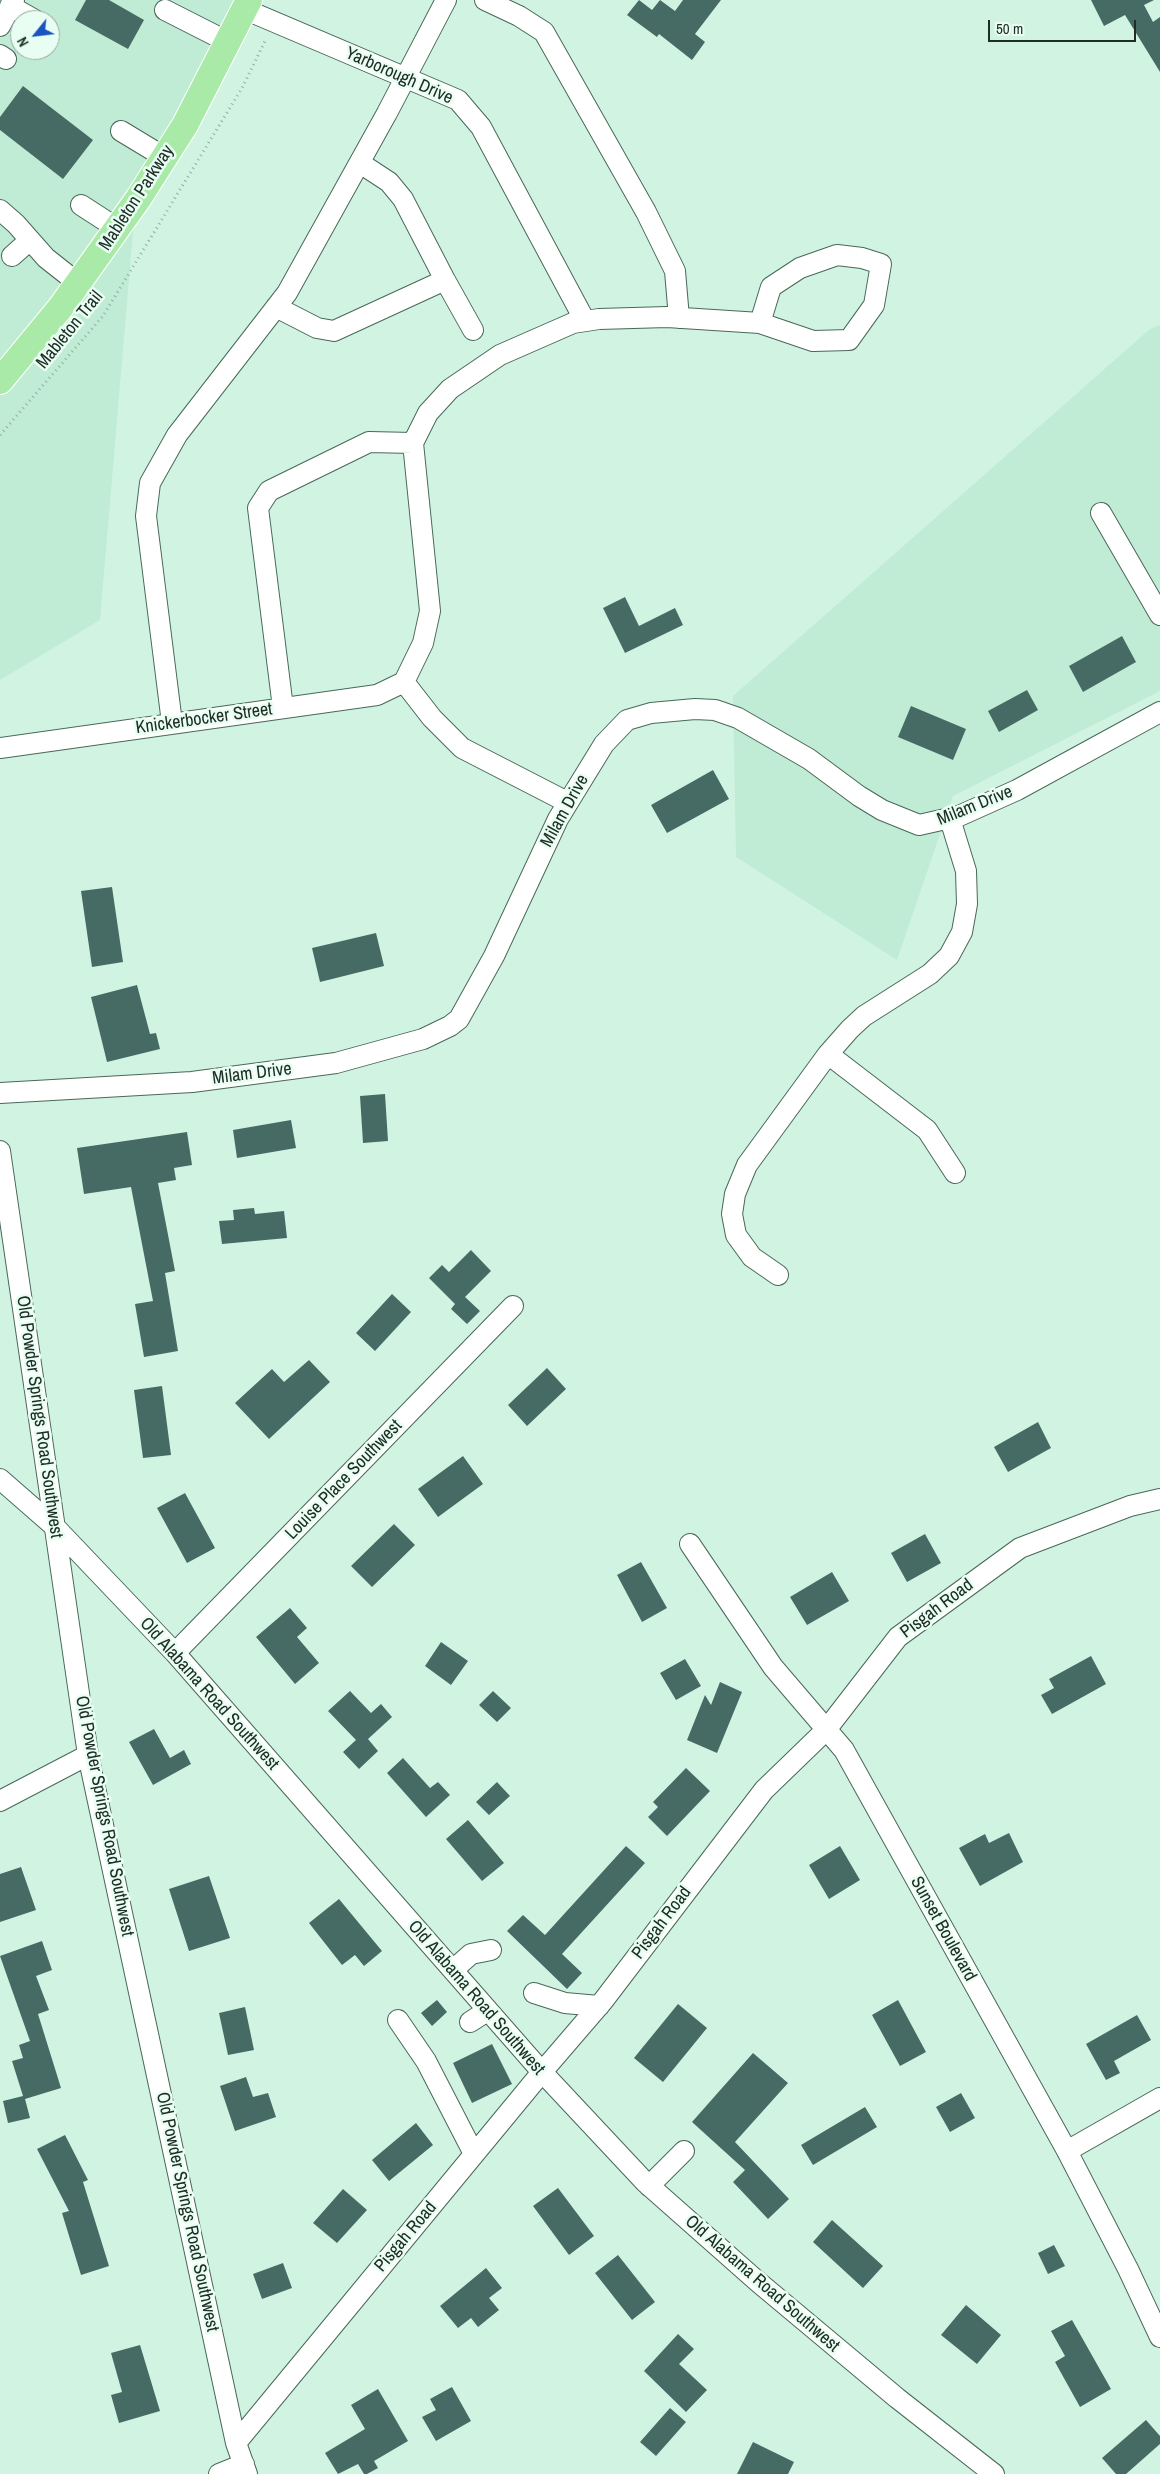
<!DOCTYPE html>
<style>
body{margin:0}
#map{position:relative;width:1160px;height:2474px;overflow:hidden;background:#d1f4e2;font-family:"Archivo Narrow",sans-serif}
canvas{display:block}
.north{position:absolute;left:10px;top:10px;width:50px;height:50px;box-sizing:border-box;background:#e9fef3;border:1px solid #99aaa1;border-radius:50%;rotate:241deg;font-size:14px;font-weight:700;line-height:20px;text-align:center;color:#202d27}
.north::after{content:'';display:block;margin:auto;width:18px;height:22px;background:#1954c0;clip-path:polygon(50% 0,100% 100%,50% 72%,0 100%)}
.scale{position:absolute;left:988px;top:20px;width:148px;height:22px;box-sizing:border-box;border:2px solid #202d27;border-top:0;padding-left:6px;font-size:15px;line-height:18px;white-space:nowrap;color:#202d27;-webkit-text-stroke:4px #e9fef3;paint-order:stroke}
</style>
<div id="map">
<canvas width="1160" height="2474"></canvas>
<div class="north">N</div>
<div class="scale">50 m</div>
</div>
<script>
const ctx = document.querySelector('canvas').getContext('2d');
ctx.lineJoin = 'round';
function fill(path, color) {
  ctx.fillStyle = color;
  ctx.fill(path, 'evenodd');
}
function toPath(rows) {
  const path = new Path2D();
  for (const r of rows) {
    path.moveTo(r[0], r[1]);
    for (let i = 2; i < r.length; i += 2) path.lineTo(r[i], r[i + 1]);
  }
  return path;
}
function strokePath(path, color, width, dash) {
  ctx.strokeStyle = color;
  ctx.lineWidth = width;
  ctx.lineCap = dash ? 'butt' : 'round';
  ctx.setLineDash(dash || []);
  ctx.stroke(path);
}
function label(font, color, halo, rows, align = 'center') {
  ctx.font = font + ' "Archivo Narrow",sans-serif';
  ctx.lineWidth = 5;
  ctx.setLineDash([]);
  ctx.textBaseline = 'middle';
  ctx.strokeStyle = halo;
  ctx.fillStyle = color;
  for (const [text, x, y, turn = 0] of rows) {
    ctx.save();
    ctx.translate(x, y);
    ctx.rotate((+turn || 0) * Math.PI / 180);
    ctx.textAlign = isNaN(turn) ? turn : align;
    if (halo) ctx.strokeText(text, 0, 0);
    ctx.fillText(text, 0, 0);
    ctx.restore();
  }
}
const built = toPath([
 [0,0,241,0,133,232,100,620,0,680],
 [20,20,50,20,50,50,20,50],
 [1160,325,1160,691,953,796,897,960,736,857,733,696,1150,329]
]);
const building = toPath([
 [86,0,109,0,144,20,128,49,75,20],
 [639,0,652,10,660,0,675,11,683,0,721,0,695,34,705,42,692,60,659,34,657,37,627,15],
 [1091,0,1154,0,1144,5,1153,22,1160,17,1160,72,1125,15,1104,26],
 [23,86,93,140,63,179,0,130,0,117],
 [625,597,639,626,675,608,683,625,625,653,603,608],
 [1122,636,1136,662,1083,692,1069,666],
 [1027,690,1038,710,999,732,988,711],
 [911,706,966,729,953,760,898,737],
 [713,770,729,799,667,833,651,805],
 [112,887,123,962,92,967,81,891],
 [376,933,384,966,320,982,312,948],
 [137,985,150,1034,156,1033,160,1049,107,1062,91,997],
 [385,1094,388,1141,363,1143,360,1096],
 [291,1120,296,1148,237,1158,233,1130],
 [187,1132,192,1165,174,1168,176,1180,158,1183,175,1271,165,1273,178,1351,144,1357,135,1304,153,1301,131,1187,84,1194,77,1148],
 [254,1208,255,1214,284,1211,287,1238,222,1244,219,1221,234,1220,233,1210],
 [471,1250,491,1271,465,1297,480,1311,467,1324,451,1309,455,1304,429,1278,442,1265,449,1272],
 [392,1294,411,1312,375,1351,356,1333],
 [309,1360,330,1382,269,1439,235,1403,272,1369,284,1382],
 [547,1368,566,1389,527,1426,508,1405],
 [162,1386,171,1455,143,1458,134,1390],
 [1038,1422,1051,1448,1008,1472,994,1447],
 [463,1456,483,1484,438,1517,418,1489],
 [185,1493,215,1548,187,1563,157,1508],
 [394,1524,415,1545,372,1587,351,1566],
 [925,1534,941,1563,907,1582,891,1553],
 [641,1562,667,1608,642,1622,617,1575],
 [832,1572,849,1601,807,1625,790,1597],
 [290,1608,307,1628,297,1637,319,1663,295,1684,256,1637],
 [441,1642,468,1661,451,1685,425,1666],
 [1091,1656,1106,1684,1052,1714,1041,1695,1054,1688,1049,1679],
 [685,1659,701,1686,676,1700,660,1673],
 [720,1682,742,1692,717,1753,687,1740,705,1695,711,1705],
 [350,1691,371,1713,381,1704,392,1717,368,1739,378,1751,359,1769,343,1752,356,1740,328,1711],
 [493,1691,511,1708,497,1722,479,1705],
 [154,1729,170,1758,184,1750,191,1764,153,1785,129,1742],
 [403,1758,430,1788,438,1782,450,1795,426,1817,387,1773],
 [686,1768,710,1791,667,1836,648,1817,658,1807,653,1802],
 [497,1782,510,1796,489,1815,476,1802],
 [468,1820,504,1863,482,1881,446,1839],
 [1009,1833,1023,1862,980,1886,959,1848,985,1834,989,1843],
 [626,1846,645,1863,562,1954,582,1973,567,1989,507,1931,523,1915,545,1935],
 [840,1846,860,1880,829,1899,809,1865],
 [21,1867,36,1910,0,1922,0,1874],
 [209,1876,230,1938,189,1951,169,1889],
 [339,1899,382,1951,364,1966,355,1955,342,1965,309,1923],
 [42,1941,52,1970,36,1976,49,2010,38,2014,61,2088,25,2099,30,2118,8,2123,3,2101,23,2096,12,2061,23,2058,19,2045,30,2041,0,1956],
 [437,2000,447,2012,432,2026,421,2013],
 [898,2000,926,2052,900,2066,872,2015],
 [678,2004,707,2028,663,2082,634,2058],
 [245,2007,254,2050,228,2055,219,2013],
 [1137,2015,1151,2040,1114,2061,1120,2073,1106,2080,1086,2044],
 [492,2044,512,2084,472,2103,453,2063],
 [753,2053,788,2083,735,2142,789,2199,768,2219,733,2182,745,2170,692,2122],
 [246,2077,253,2097,268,2093,276,2117,235,2131,220,2086],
 [961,2093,975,2118,950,2132,936,2107],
 [865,2107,877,2127,813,2165,801,2145],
 [416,2123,433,2145,389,2181,372,2160],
 [65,2135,88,2180,83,2182,109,2266,81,2275,62,2213,69,2211,37,2149],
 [558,2188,594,2236,569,2255,533,2206],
 [343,2189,367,2210,337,2243,313,2223],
 [832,2220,883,2266,863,2288,813,2242],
 [1054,2245,1065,2266,1048,2274,1038,2253],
 [618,2255,655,2302,632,2320,595,2273],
 [283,2263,292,2288,262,2299,253,2274],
 [486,2268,502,2288,489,2298,499,2310,478,2327,471,2318,458,2328,440,2306],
 [966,2305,1001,2335,977,2364,941,2335],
 [1072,2320,1111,2389,1080,2407,1055,2362,1065,2356,1051,2331],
 [678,2334,694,2349,679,2364,707,2390,686,2412,644,2371],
 [140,2345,160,2411,119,2423,111,2395,122,2392,111,2353],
 [452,2387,471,2421,436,2441,422,2417,436,2410,430,2399],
 [378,2389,408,2441,374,2461,378,2468,367,2474,364,2474,358,2464,338,2474,325,2453,365,2429,351,2405],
 [670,2408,686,2422,656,2456,640,2442],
 [1146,2420,1160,2436,1160,2444,1126,2474,1116,2474,1102,2458],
 [753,2442,794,2462,788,2474,737,2474]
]);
const path = toPath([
 [0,435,103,316,242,88,266,39]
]);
const minor = toPath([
 [485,0,519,16,544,32,646,212,675,271,679,318],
 [10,6,35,20],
 [244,9,458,100,481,127,585,321],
 [165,10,228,42],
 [0,26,14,0],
 [0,55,6,59],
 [121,131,164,157],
 [81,205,118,229],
 [0,210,16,224,46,258,79,284],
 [12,256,30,240],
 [445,280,473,330],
 [276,307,317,328,334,331,445,280,403,199,389,182,360,163],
 [1101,513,1160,615],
 [404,682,423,643,430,611,413,443,428,413,450,389,500,355,573,323,599,319,667,317,760,323,771,287,800,268,837,255,862,258,881,264,874,305,849,340,813,341,760,323],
 [404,682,432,718,462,748,567,802],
 [283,708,258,508,269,491,369,442,413,443],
 [172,723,146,516,150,483,177,435,287,293,387,113,446,0],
 [0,748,377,695,404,682],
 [828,1054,927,1130,955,1173],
 [0,1093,192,1082,336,1063,423,1039,450,1026,459,1019,494,956,558,819,604,744,627,720,651,713,695,709,715,710,738,718,809,759,859,796,882,810,919,825,959,816,1017,790,1160,712],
 [0,1151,88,1755,236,2443,247,2474],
 [778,1275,752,1257,736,1235,732,1214,735,1194,747,1165,828,1054,850,1029,864,1016,930,974,949,956,962,932,967,904,966,871,950,819],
 [0,1479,55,1527,175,1653,542,2072,645,2182,757,2281,897,2398,994,2474],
 [690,1544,773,1667,844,1750,1067,2151,1128,2269,1160,2337],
 [175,1653,513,1306],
 [0,1801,88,1755],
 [453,1970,471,1954,491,1950],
 [534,1993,565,2003,599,2006],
 [398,2020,426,2061,474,2154],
 [470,2022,487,2011],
 [1067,2151,1160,2098],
 [649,2186,684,2151],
 [236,2443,542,2072,603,2001,764,1790,826,1730,898,1637,1020,1548,1130,1506,1160,1499],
 [219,2474,244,2464]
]);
const major = toPath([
 [0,381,61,307,138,199,185,125,249,0]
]);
const streetNames = [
 ["Yarborough Drive",399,76,24],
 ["Mableton Parkway",137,198,-57],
 ["Mableton Trail",70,330,-51],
 ["Knickerbocker Street",204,719,-8],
 ["Milam Drive",975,806,-22],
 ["Milam Drive",565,811,-61],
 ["Milam Drive",252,1074,-7],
 ["Old Powder Springs Road Southwest",39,1417,82],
 ["Louise Place Southwest",344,1480,-46],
 ["Pisgah Road",937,1609,-37],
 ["Old Alabama Road Southwest",209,1694,48],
 ["Old Powder Springs Road Southwest",104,1816,79],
 ["Pisgah Road",662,1923,-53],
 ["Sunset Boulevard",943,1929,61],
 ["Old Alabama Road Southwest",476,1998,49],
 ["Old Powder Springs Road Southwest",187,2212,78],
 ["Pisgah Road",406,2237,-50],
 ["Old Alabama Road Southwest",762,2284,41]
];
fill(built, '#c0ebd4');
fill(building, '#466b65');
strokePath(minor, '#496859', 22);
strokePath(major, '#fff', 28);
strokePath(path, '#93afa1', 3, [1, 4]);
strokePath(minor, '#fff', 20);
strokePath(major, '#aaeaa8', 26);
label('18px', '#202d27', '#e9fef3', streetNames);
</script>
